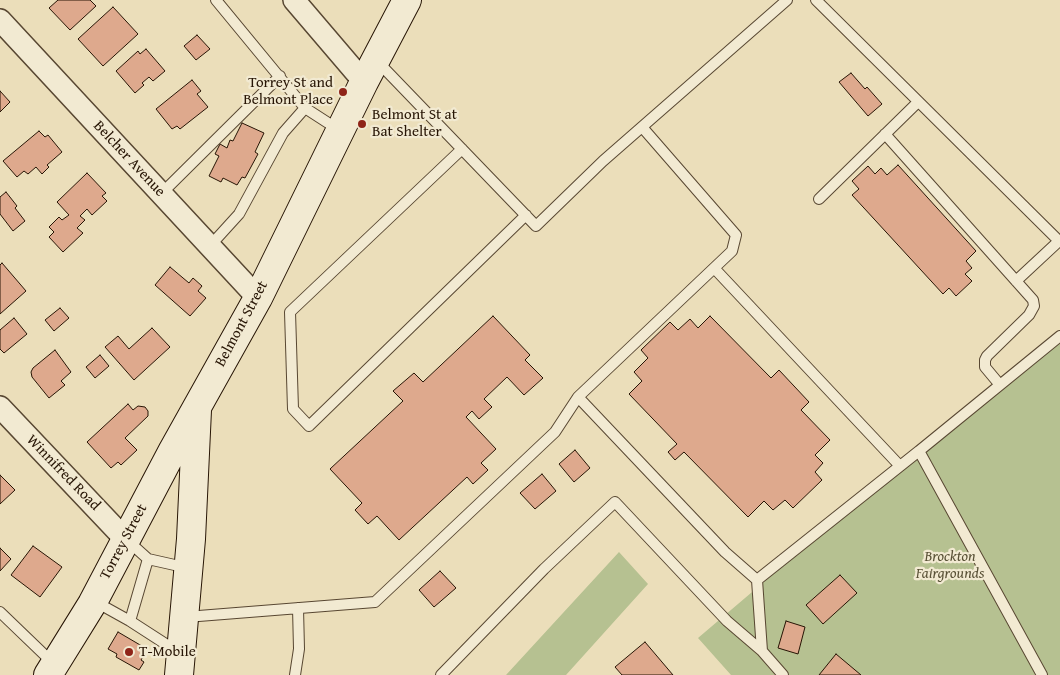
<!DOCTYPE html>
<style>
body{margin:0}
canvas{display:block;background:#ebdeba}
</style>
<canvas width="1060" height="675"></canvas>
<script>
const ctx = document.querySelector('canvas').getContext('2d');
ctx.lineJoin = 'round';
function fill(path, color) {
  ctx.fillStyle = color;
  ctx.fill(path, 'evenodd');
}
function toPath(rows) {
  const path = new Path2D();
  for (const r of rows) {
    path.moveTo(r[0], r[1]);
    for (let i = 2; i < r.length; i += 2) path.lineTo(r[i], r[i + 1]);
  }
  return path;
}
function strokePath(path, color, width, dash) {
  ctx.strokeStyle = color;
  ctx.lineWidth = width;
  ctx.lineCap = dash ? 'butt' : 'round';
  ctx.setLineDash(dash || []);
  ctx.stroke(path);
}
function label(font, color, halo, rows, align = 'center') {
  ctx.font = font + ' "Gentium Book Plus",serif';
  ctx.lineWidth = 4.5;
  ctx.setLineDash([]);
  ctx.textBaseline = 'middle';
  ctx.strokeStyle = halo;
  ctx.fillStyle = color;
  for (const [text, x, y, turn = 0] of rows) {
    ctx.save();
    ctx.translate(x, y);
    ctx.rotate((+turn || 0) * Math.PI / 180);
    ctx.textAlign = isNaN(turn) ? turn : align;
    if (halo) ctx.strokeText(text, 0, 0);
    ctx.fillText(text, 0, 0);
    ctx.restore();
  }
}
const green = toPath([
 [1060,333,1060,675,731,675,698,638,872,490],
 [619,552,648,584,566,675,506,675]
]);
const building = toPath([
 [58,0,90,0,96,6,70,30,49,8,58,0],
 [113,7,138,34,103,66,78,39,113,7],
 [197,35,210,49,196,60,184,46,197,35],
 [146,49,165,71,153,81,149,77,142,83,144,85,135,93,116,71,138,51,140,54,146,49],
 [851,73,865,89,867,87,882,104,868,116,839,82,851,73],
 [192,80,201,91,197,94,208,107,180,129,177,126,172,129,156,109,192,80],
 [0,91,10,102,0,112,0,91],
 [242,123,264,133,255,152,258,154,245,178,242,177,237,185,223,178,221,182,209,176,219,156,215,154,220,144,227,148,230,140,233,141,242,123],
 [39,131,45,137,48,135,62,152,47,165,49,167,42,174,36,167,28,174,24,171,17,177,3,161,39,131],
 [898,165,976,251,966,261,972,268,965,274,972,281,956,296,949,288,943,294,852,195,859,189,852,181,868,166,875,174,881,168,887,175,898,165],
 [87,173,106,193,102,196,107,201,92,215,87,209,80,216,85,220,77,228,83,233,63,252,49,237,54,232,49,227,59,217,62,220,69,215,57,202,87,173],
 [6,192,17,206,15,208,25,221,13,231,0,214,0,197,6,192],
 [2,263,26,291,0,314,0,265,2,263],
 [170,267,189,283,193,278,202,286,198,291,206,298,190,316,155,285,170,267],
 [60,308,69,318,54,331,45,320,60,308],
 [493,316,530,355,525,360,543,378,524,395,507,377,484,399,492,407,479,419,472,411,466,417,496,449,481,463,488,470,473,484,467,477,399,540,377,516,368,524,355,510,362,503,330,469,403,401,393,391,414,373,423,382,493,316],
 [710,316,771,378,779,370,809,402,801,410,830,440,815,455,823,463,815,472,822,480,793,508,785,500,773,510,764,501,748,517,684,452,675,460,668,452,677,444,629,394,642,381,634,372,648,358,641,350,670,322,678,330,690,319,698,328,710,316],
 [14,318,27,334,4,353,0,349,0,330,14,318],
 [152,328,170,347,134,380,105,347,118,336,129,349,152,328],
 [55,350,71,372,61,381,65,385,49,398,32,377,31,372,33,368,55,350],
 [100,355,109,366,95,378,86,367,100,355],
 [128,404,133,410,138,406,145,407,148,411,148,416,125,438,137,450,121,465,118,462,111,468,87,442,128,404],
 [575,450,590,468,574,482,559,464,575,450],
 [542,474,556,491,535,509,520,493,542,474],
 [0,475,15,490,0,504,0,475],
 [33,546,62,567,40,597,11,575,33,546],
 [0,548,11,559,0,571,0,548],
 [440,571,456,588,434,607,419,590,440,571],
 [840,575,857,593,823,624,806,605,840,575],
 [786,621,805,627,798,654,778,648,786,621],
 [118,632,147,649,141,660,144,662,139,670,116,657,117,654,108,649,118,632],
 [645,642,673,675,622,675,615,667,645,642],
 [836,654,861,675,819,675,836,654]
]);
const service = toPath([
 [216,0,305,108,339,130],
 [816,0,1060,242],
 [377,61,536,226,603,161,787,0],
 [642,127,736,235,732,251,578,397,725,552,757,580,919,451],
 [885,134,1033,300,1034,306,1029,315,987,356,985,360,985,367,1000,385],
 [462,149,290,312,293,409,309,426,526,215],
 [161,194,280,76],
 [819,199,918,102],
 [209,247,239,214,283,133,305,108],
 [714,268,900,466],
 [1016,281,1059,241],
 [128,541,148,559],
 [757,580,762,651,783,675],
 [94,601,130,621],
 [0,612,54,664],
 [186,617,375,602,555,432,578,397],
 [178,652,130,621,148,559,188,568],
 [295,675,299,649,298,608],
 [441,675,544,569,615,502,727,621,762,651],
 [1042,675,919,451,1060,336]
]);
const minor = toPath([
 [294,0,364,82],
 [0,20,258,298],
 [0,407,125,539]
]);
const secondary = toPath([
 [48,675,92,604,173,450,258,298,364,82,407,0],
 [179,675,191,539,197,410]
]);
const markers = [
 [343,92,5,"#8f2418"],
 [362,124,5,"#8f2418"],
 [129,652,5,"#8f2418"]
];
const poiNames = [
 ["Torrey St and",333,83,"right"],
 ["Belmont Place",333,100,"right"],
 ["Belmont St at",372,115],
 ["Bat Shelter",372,132],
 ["T-Mobile",139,652]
];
const streetNames = [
 ["Belcher Avenue",129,159,47],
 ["Belmont Street",242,324,-62],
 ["Winnifred Road",63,473,46],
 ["Torrey Street",124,542,-62]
];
const parkNames = [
 ["Brockton",950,557],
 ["Fairgrounds",950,574]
];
fill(green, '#b6c191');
fill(building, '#dea98d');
strokePath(building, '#271505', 1);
strokePath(service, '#584732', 12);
strokePath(minor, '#584732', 24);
strokePath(secondary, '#271505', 30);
strokePath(service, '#f2ead2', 10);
strokePath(minor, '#f2ead2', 21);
strokePath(secondary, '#f2ead2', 28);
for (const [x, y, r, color] of markers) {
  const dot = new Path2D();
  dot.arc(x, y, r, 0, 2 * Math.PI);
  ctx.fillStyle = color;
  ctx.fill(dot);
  strokePath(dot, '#f2ead2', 2);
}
label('15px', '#271505', '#f2ead2', poiNames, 'left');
label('15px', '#271505', '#f2ead2', streetNames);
label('italic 15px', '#595136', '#f2ead2', parkNames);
</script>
